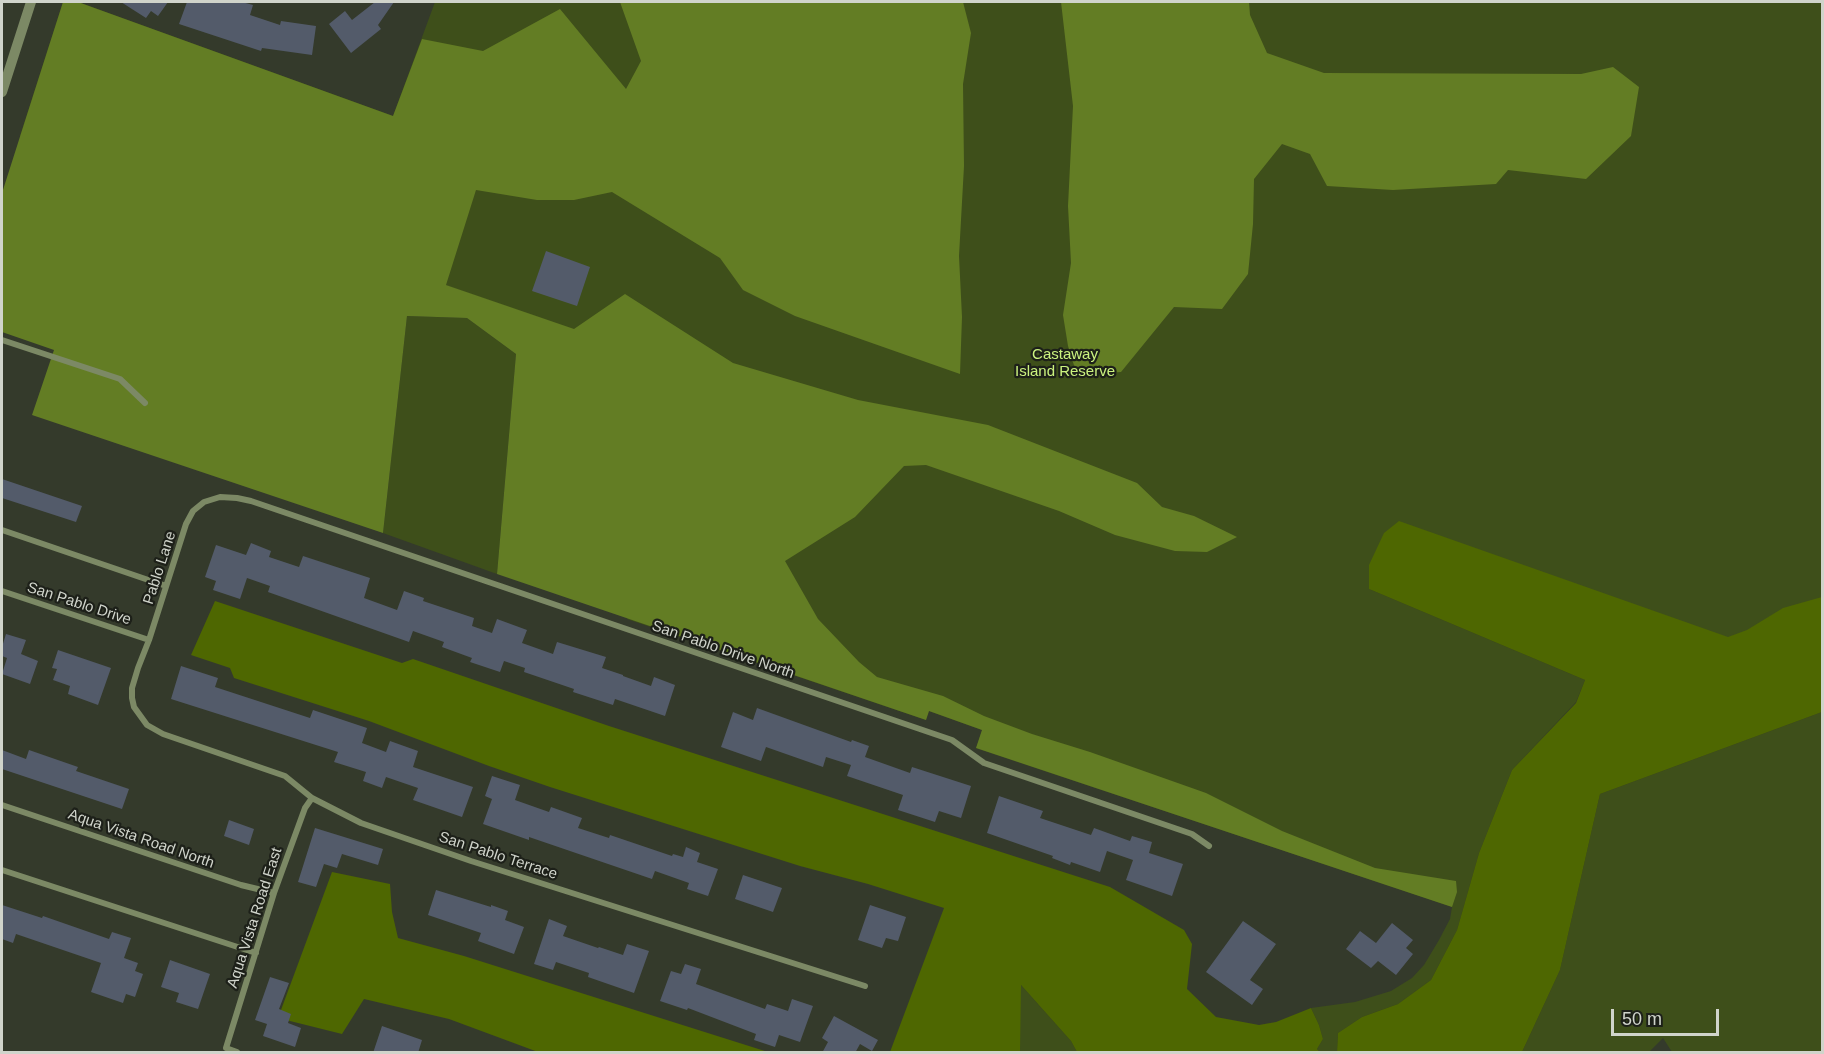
<!DOCTYPE html>
<style>
body{margin:0}
#map{position:relative;width:1824px;height:1054px;overflow:hidden;background:#343a2b;font-family:Arial,sans-serif}
canvas{display:block}
.frame{position:absolute;inset:0;border:3px solid #d0d4cb;pointer-events:none}
.scale{position:absolute;left:1611px;top:1009px;width:108px;height:27px;box-sizing:border-box;border:3px solid #d0d4cb;border-top:0;padding-left:8px;font-size:18px;line-height:21px;white-space:nowrap;color:#d0d4cb;-webkit-text-stroke:4px #1d2019;paint-order:stroke}
</style>
<div id="map">
<canvas width="1824" height="1054"></canvas>
<div class="frame"></div>
<div class="scale">50 m</div>
</div>
<script>
const ctx = document.querySelector('canvas').getContext('2d');
ctx.lineJoin = 'round';
function fill(path, color) {
  ctx.fillStyle = color;
  ctx.fill(path, 'evenodd');
}
function toPath(rows) {
  const path = new Path2D();
  for (const r of rows) {
    path.moveTo(r[0], r[1]);
    for (let i = 2; i < r.length; i += 2) path.lineTo(r[i], r[i + 1]);
  }
  return path;
}
function strokePath(path, color, width, dash) {
  ctx.strokeStyle = color;
  ctx.lineWidth = width;
  ctx.lineCap = dash ? 'butt' : 'round';
  ctx.setLineDash(dash || []);
  ctx.stroke(path);
}
function label(font, color, halo, rows, align = 'center') {
  ctx.font = font + ' Arial,sans-serif';
  ctx.lineWidth = 4.5;
  ctx.setLineDash([]);
  ctx.textBaseline = 'middle';
  ctx.strokeStyle = halo;
  ctx.fillStyle = color;
  for (const [text, x, y, turn = 0] of rows) {
    ctx.save();
    ctx.translate(x, y);
    ctx.rotate((+turn || 0) * Math.PI / 180);
    ctx.textAlign = isNaN(turn) ? turn : align;
    if (halo) ctx.strokeText(text, 0, 0);
    ctx.fillText(text, 0, 0);
    ctx.restore();
  }
}
const green = toPath([
 [63,2,78,2,393,116,435,2,1822,2,1822,670,1369,589,1585,680,1576,702,1512,770,1479,853,1457,930,1431,980,1398,1004,1362,1017,1338,1033,1337,1052,1320,1052,1317,1049,1323,1039,1319,1025,1311,1008,1355,1002,1391,991,1412,978,1424,965,1439,940,1450,919,1452,907,976,748,982,730,929,711,926,720,627,619,702,375,20,136],
 [407,316,467,318,516,354,497,574,383,533],
 [1822,712,1822,1052,1672,1052,1663,1038,1649,1052,1522,1052,1560,970,1600,794],
 [1020,984,1071,1041,1077,1052,1020,1052]
]);
const forest = toPath([
 [63,2,78,2,393,116,422,39,483,51,560,9,626,89,641,61,620,2,963,2,971,33,963,84,964,166,959,256,962,317,960,374,795,316,743,290,720,258,612,192,574,200,537,200,476,190,446,285,574,329,625,294,733,363,858,400,988,425,1137,483,1162,507,1194,516,1237,537,1207,552,1175,551,1115,535,1059,511,926,465,904,466,855,517,785,561,818,619,859,662,877,677,943,696,984,716,1032,734,1090,752,1206,793,1282,831,1375,868,1456,881,1457,892,1452,907,976,748,982,730,929,711,926,720,497,574,516,354,467,318,407,316,383,533,32,415,54,350,2,332,2,193],
 [1061,2,1249,2,1250,15,1267,53,1324,73,1581,74,1613,67,1639,87,1631,136,1586,179,1508,170,1496,184,1393,190,1327,186,1310,154,1282,144,1254,179,1253,224,1248,274,1222,309,1174,307,1121,372,1077,375,1068,346,1063,315,1071,263,1068,206,1073,106]
]);
const water = toPath([
 [1399,521,1728,637,1747,630,1783,608,1822,597,1822,712,1600,794,1560,970,1522,1052,1337,1052,1338,1033,1362,1017,1398,1004,1431,980,1457,930,1479,853,1512,770,1576,703,1585,680,1369,589,1369,565,1384,533],
 [215,601,402,663,413,659,609,726,1110,887,1184,930,1192,944,1187,989,1216,1017,1259,1025,1276,1022,1311,1008,1319,1025,1323,1039,1317,1049,1320,1052,1077,1052,1071,1041,1021,985,1020,1052,890,1052,944,908,868,884,800,866,550,787,489,766,369,721,234,678,230,668,191,655],
 [332,872,390,884,392,912,398,938,464,956,768,1052,538,1052,449,1019,364,999,342,1034,278,1018]
]);
const building = toPath([
 [121,2,168,2,158,16,151,11,146,18],
 [187,2,242,2,253,5,250,15,280,25,281,21,316,26,312,55,262,48,261,51,179,24],
 [375,2,394,2,378,25,381,29,351,53,329,24,345,11,352,20],
 [546,251,590,267,577,306,532,291],
 [2,479,82,506,76,522,2,498],
 [251,543,271,551,269,557,299,567,303,556,370,578,364,598,397,610,404,591,424,598,423,601,474,618,472,626,492,633,497,619,527,630,522,643,553,654,557,642,606,657,602,668,623,675,623,676,651,686,654,677,675,685,665,716,615,699,613,705,573,692,574,689,524,672,525,668,504,661,500,672,470,662,472,658,442,647,444,642,413,631,409,642,268,592,270,586,247,578,240,599,213,590,216,581,205,577,216,545,246,555],
 [6,634,26,640,21,654,38,661,30,684,2,674,7,658,2,656,2,647],
 [58,650,111,668,98,705,68,694,70,686,53,680,57,669,52,668],
 [181,666,218,678,215,687,310,718,313,710,367,728,362,743,386,752,390,741,418,751,413,767,473,787,462,817,413,800,418,788,386,777,382,788,363,781,366,772,334,762,338,752,171,699],
 [757,708,851,742,852,740,869,746,865,757,910,773,912,767,971,786,961,818,939,811,935,822,898,810,903,795,847,776,851,765,826,757,823,767,766,747,761,761,721,747,733,712,753,720],
 [2,750,26,759,29,750,78,767,76,771,129,789,122,809,2,769],
 [492,776,520,785,515,800,549,812,551,807,582,818,578,828,609,838,610,835,672,856,673,854,683,857,686,847,700,853,697,862,718,869,708,896,687,889,689,883,655,871,652,879,529,837,529,840,483,824,492,799,485,796],
 [999,796,1043,811,1040,818,1091,835,1094,828,1130,841,1132,836,1152,842,1149,853,1183,864,1172,896,1126,880,1133,860,1107,851,1100,872,1071,862,1070,865,1052,858,1053,856,987,833],
 [229,820,254,829,249,845,224,836],
 [315,828,383,849,378,865,342,854,337,868,324,864,316,887,298,882],
 [743,875,782,888,773,912,735,899],
 [436,890,491,907,491,905,508,911,505,920,524,927,514,954,478,941,481,933,428,915],
 [2,905,42,918,43,916,109,939,112,932,131,938,124,958,138,963,135,971,143,974,135,997,126,994,123,1003,91,992,101,963,16,934,13,943,2,939],
 [870,905,906,917,898,941,886,938,882,948,858,940],
 [549,919,567,926,563,936,598,948,599,947,623,955,627,944,649,951,634,993,588,977,589,973,556,962,553,970,534,964],
 [1243,921,1276,944,1250,980,1263,989,1252,1005,1206,972],
 [1392,923,1413,940,1406,948,1413,954,1396,975,1378,961,1371,968,1346,949,1360,931,1376,943],
 [170,960,210,974,198,1009,176,1002,179,993,161,987],
 [685,964,701,969,696,984,765,1009,767,1004,788,1011,792,999,813,1006,800,1042,779,1035,775,1047,754,1040,756,1034,688,1008,687,1010,660,1001,671,971,681,974],
 [270,977,289,983,279,1009,291,1014,288,1023,301,1028,295,1047,263,1036,267,1024,255,1020],
 [834,1016,878,1040,872,1051,860,1044,855,1053,822,1053,828,1042,822,1038],
 [382,1026,422,1040,418,1053,373,1053]
]);
const minor = toPath([
 [2,340,120,379,145,403],
 [2,530,166,586],
 [2,591,149,640],
 [2,805,241,885,274,893],
 [2,870,256,953],
 [865,986,471,861,361,823,312,798,285,776,163,734,147,725,134,707,132,698,132,688,138,668,149,640,186,524,193,511,204,502,220,497,237,498,251,501,952,740,984,763,1192,834,1209,846],
 [237,1052,226,1048,274,893,305,808,312,798]
]);
const tertiary = toPath([
 [2,92,31,2]
]);
const parkNames = [
 ["Castaway",1065,355],
 ["Island Reserve",1065,372]
];
const streetNames = [
 ["Pablo Lane",160,568,-72],
 ["San Pablo Drive",79,604,18],
 ["San Pablo Drive North",723,650,19],
 ["Aqua Vista Road North",141,839,19],
 ["San Pablo Terrace",498,856,18],
 ["Aqua Vista Road East",255,918,-72]
];
fill(green, '#3e4f1a');
fill(forest, '#637d24');
fill(water, '#4e6701');
fill(building, '#535b6a');
strokePath(minor, '#7c8965', 6);
strokePath(tertiary, '#7c8965', 10);
label('15px', '#cbf27f', '#1d2019', parkNames);
label('15px', '#d0d4cb', '#1d2019', streetNames);
</script>
